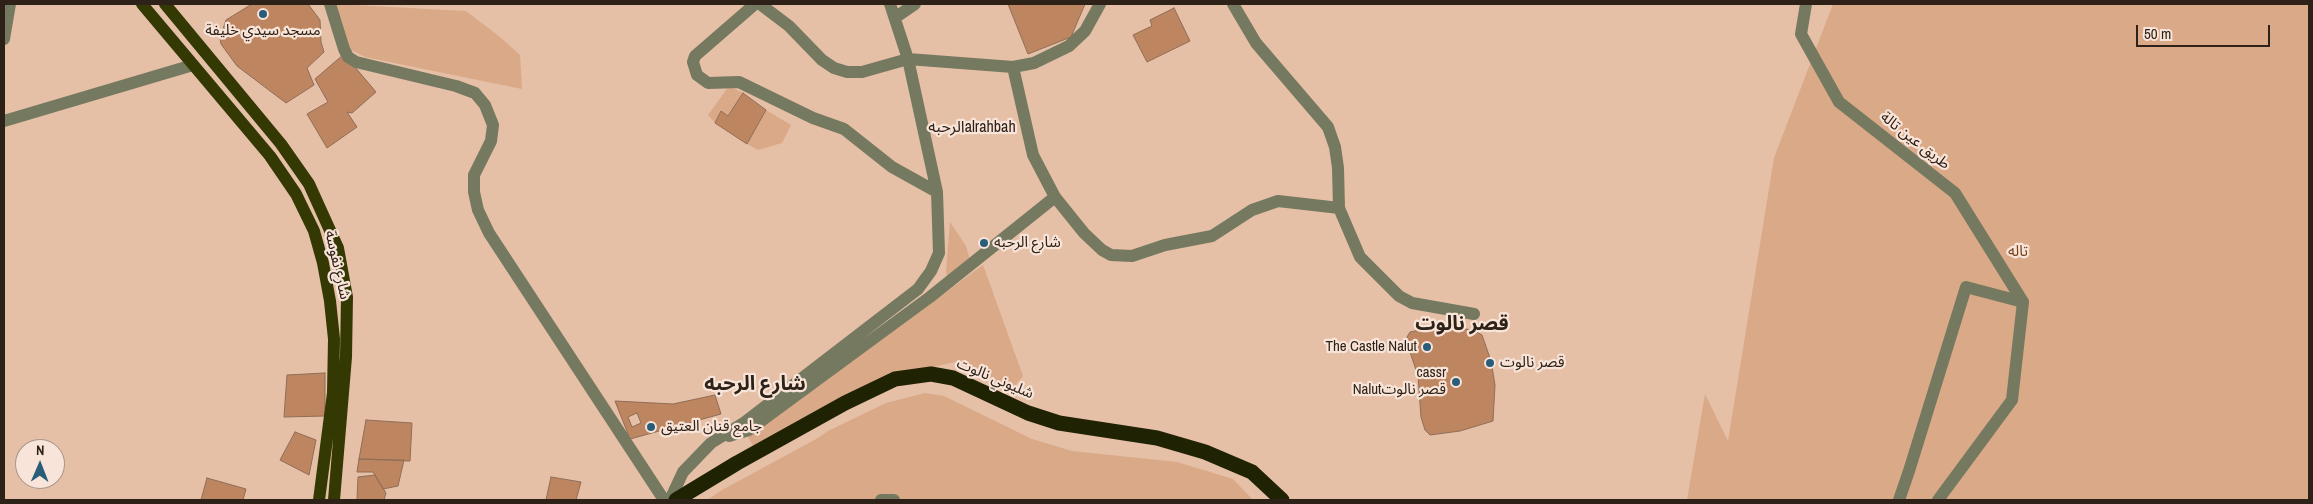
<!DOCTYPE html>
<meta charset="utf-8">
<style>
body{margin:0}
#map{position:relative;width:2313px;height:504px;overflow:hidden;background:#e5bfa6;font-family:"Archivo Narrow",sans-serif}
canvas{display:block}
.frame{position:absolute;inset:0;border:5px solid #2e2117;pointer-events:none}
.north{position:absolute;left:15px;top:439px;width:50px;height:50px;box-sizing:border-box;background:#f8e4d8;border:1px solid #a7968b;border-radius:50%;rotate:1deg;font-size:14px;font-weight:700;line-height:20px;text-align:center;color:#2e2117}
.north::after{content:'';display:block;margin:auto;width:18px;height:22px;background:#295d7a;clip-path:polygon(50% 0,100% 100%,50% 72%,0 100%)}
.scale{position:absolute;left:2136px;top:25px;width:134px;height:22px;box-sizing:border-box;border:2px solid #2e2117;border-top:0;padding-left:6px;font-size:15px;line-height:18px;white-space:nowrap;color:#2e2117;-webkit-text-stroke:4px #f8e4d8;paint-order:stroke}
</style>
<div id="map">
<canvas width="2313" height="504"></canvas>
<div class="frame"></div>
<div class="north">N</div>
<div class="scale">50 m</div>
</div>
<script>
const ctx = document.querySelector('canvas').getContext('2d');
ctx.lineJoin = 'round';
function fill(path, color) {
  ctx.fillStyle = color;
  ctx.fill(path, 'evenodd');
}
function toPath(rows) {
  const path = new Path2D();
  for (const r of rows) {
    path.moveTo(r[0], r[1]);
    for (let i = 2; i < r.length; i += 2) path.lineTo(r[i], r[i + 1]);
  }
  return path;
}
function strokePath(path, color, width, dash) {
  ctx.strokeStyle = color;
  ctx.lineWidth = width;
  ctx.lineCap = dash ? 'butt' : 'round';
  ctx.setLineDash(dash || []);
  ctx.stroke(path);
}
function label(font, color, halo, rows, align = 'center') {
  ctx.font = font + ' "Archivo Narrow","Noto Sans Arabic",sans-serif';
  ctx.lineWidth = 4.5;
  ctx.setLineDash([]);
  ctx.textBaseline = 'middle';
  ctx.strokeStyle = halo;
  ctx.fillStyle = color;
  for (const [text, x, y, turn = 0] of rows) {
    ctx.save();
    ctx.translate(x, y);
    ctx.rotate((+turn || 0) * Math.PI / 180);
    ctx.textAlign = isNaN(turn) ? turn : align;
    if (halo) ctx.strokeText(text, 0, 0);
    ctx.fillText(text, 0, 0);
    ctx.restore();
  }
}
const green = toPath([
 [333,4,466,11,500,37,520,55,522,89,365,57,348,48],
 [1833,4,2309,4,2309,500,1687,500,1705,394,1728,441,1774,158],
 [729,86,743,93,728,116,721,111,715,123,708,115],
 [766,110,791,125,782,143,758,150,747,144],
 [950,222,966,246,970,260,947,277,946,272],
 [983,265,1023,376,1008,394,980,374,955,362,894,376,755,449,748,437],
 [925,393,944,396,1032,439,1072,451,1177,462,1233,479,1253,500,707,500,722,490,818,438,828,431,886,403]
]);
const building = toPath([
 [252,4,308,4,320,20,321,42,324,52,307,68,314,85,286,103,237,66,221,44,220,38,226,20,252,4],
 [1008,4,1085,4,1071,37,1028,54,1008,4],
 [1174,8,1190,41,1147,62,1133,35,1152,26,1150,20,1174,8],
 [344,54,376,92,352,113,347,112,357,127,327,148,307,114,328,102,315,79,344,54],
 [743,93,766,110,747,144,715,123,721,111,728,116,743,93],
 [1439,326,1474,330,1482,335,1491,361,1495,385,1493,421,1460,431,1430,435,1425,430,1421,417,1418,376,1408,346,1407,337,1410,332,1439,326],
 [325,373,325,416,284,417,287,375,325,373],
 [715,395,721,414,630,439,615,401,673,404,715,395],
 [637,413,641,423,632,427,628,417,637,413],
 [366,420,412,423,410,461,359,459,366,420],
 [295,432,316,440,309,475,280,460,295,432],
 [359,459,404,460,398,486,383,489,373,472,357,472,359,459],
 [375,475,386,493,384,500,357,500,358,477,375,475],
 [551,477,581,482,576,500,546,500,551,477],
 [207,478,246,489,243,500,201,500,207,478]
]);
const minor = toPath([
 [330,4,344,49,348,57,356,62,456,86,475,93,485,105,493,125,491,141,474,175,474,192,478,210,489,233,664,500],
 [755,4,695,56,693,62,697,75,708,83,739,82,813,118,844,129,892,167,937,192],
 [760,4,789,26,822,60,834,68,847,72,862,72,908,59,1013,67,1034,63,1069,46,1085,31,1100,4],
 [1233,4,1256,43,1328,127,1335,147,1338,168,1339,208,1360,257,1399,296,1412,303,1474,314],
 [1806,4,1801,34,1839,102,1955,193,2023,302],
 [896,17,915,4],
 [4,39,10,4],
 [1013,67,1033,155,1055,197,1084,233,1102,250,1111,255,1132,256,1165,245,1212,236,1252,210,1278,201,1339,208],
 [4,121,193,65],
 [729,436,749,430,930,297,1055,197],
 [670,500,683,472,711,443,745,422,918,289,931,271,939,253,937,192,908,59,890,4],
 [881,500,894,500],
 [1899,500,1909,471,1966,287,2023,302,2012,400,1938,500]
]);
const major = toPath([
 [142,4,270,156,296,194,314,231,323,263,330,301,334,339,333,393,319,500],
 [165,4,281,144,309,184,338,248,347,297,346,357,334,500]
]);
const highway = toPath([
 [676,500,737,463,845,403,895,379,931,374,953,378,1028,413,1059,423,1157,438,1205,452,1252,472,1282,500]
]);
const markers = [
 [263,14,5,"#295d7a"],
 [984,243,5,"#295d7a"],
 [1427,347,5,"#295d7a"],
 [1490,363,5,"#295d7a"],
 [1456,382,5,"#295d7a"],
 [651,427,5,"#295d7a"]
];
const poiNames = [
 ["مسجد سيدي خليفة",263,31,"center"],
 ["شارع الرحبه",994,243],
 ["The Castle Nalut",1417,347,"right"],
 ["قصر نالوت",1500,363],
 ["cassr",1446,373,"right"],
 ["Nalutقصر نالوت",1446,390,"right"],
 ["جامع قنان العتيق",661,427]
];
const streetNames = [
 ["طريق عين تالة",1915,141,38],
 ["شارع نفوسة",337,265,77],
 ["شليوني نالوت",995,379,23]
];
const parkNames = [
 ["تاله",2018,252]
];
const neighbourhoodNames = [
 ["الرحبهalrahbah",972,128]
];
const districtNames = [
 ["قصر نالوت",1462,325],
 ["شارع الرحبه",755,385]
];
fill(green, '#daa988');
fill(building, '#bd8661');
strokePath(building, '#8f6d57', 1);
strokePath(minor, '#757960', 12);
strokePath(major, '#343904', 12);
strokePath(highway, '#1f2203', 15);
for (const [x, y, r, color] of markers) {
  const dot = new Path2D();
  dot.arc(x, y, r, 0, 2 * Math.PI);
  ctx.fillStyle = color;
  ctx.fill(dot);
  strokePath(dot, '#f8e4d8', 2);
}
label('15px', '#2e2117', '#f8e4d8', poiNames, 'left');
label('15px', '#2e2117', '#f8e4d8', streetNames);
label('15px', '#774218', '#f8e4d8', parkNames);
label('16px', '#2e2117', '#f8e4d8', neighbourhoodNames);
label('bold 20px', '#2e2117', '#f8e4d8', districtNames);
</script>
